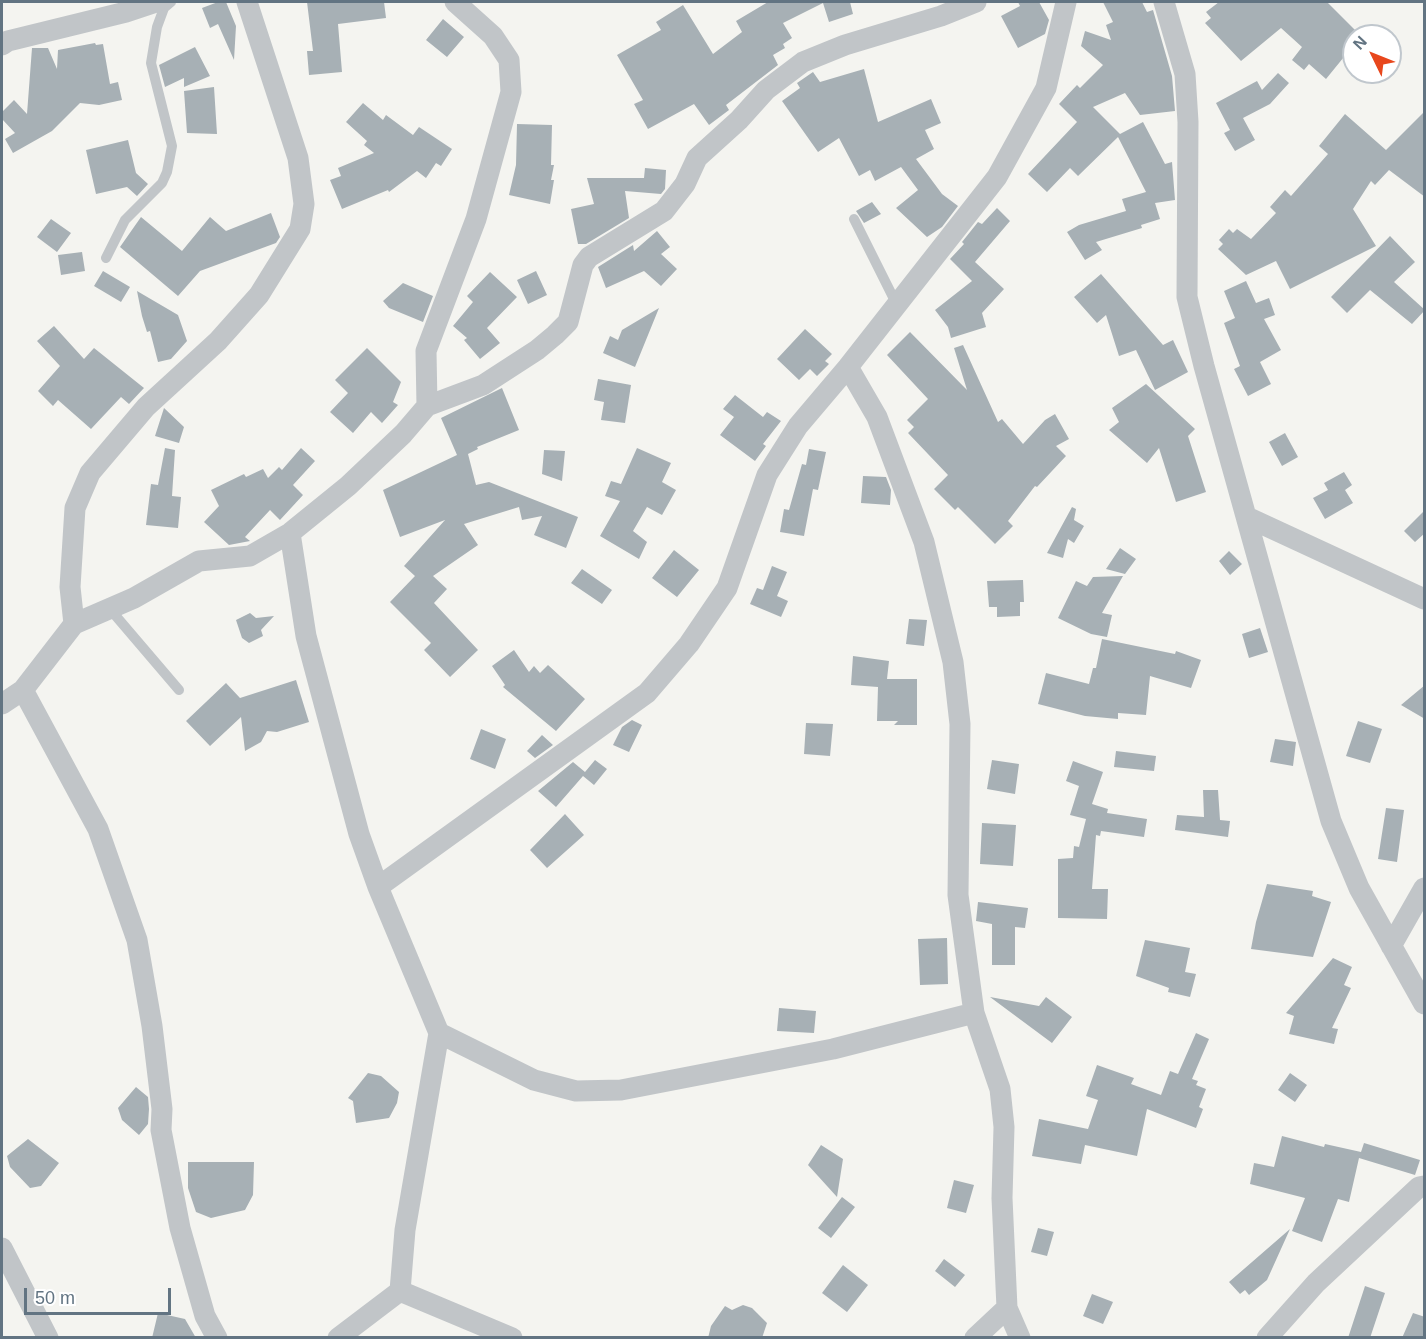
<!DOCTYPE html>
<style>
body{margin:0}
#map{position:relative;width:1426px;height:1339px;overflow:hidden;background:#f4f4f0;font-family:Arial,sans-serif}
canvas{display:block}
.frame{position:absolute;inset:0;border:3px solid #627482;pointer-events:none}
.north{position:absolute;left:1342px;top:24px;width:60px;height:60px;box-sizing:border-box;background:#fff;border:2px solid #c0c7cd;border-radius:50%;rotate:313deg;font-size:16px;font-weight:700;line-height:24px;text-align:center;color:#627482}
.north::after{content:'';display:block;margin:auto;width:21px;height:27px;background:#e8471c;clip-path:polygon(50% 0,100% 100%,50% 72%,0 100%)}
.scale{position:absolute;left:24px;top:1288px;width:147px;height:27px;box-sizing:border-box;border:3px solid #627482;border-top:0;padding-left:8px;font-size:18px;line-height:21px;white-space:nowrap;color:#627482;-webkit-text-stroke:4px #fff;paint-order:stroke}
</style>
<div id="map">
<canvas width="1426" height="1339"></canvas>
<div class="frame"></div>
<div class="north">N</div>
<div class="scale">50 m</div>
</div>
<script>
const ctx = document.querySelector('canvas').getContext('2d');
ctx.lineJoin = 'round';
function fill(path, color) {
  ctx.fillStyle = color;
  ctx.fill(path, 'evenodd');
}
function toPath(rows) {
  const path = new Path2D();
  for (const r of rows) {
    path.moveTo(r[0], r[1]);
    for (let i = 2; i < r.length; i += 2) path.lineTo(r[i], r[i + 1]);
  }
  return path;
}
function strokePath(path, color, width, dash) {
  ctx.strokeStyle = color;
  ctx.lineWidth = width;
  ctx.lineCap = dash ? 'butt' : 'round';
  ctx.setLineDash(dash || []);
  ctx.stroke(path);
}
const building = toPath([
 [218,2,226,2,236,26,234,60,218,24,210,28,202,8],
 [307,2,384,2,386,18,338,24,342,72,309,75,307,51,313,51],
 [768,2,850,2,853,14,829,22,823,3,783,23,792,38,783,44,785,48,773,55,778,65,726,105,729,110,709,125,694,104,648,129,634,104,643,100,617,55,661,30,656,22,683,5,713,54,742,32,736,21],
 [1018,2,1039,2,1049,20,1045,34,1018,48,1001,16,1020,6],
 [1103,2,1142,2,1147,12,1153,10,1172,76,1175,111,1140,115,1125,93,1093,107,1120,134,1143,122,1165,164,1172,162,1175,200,1155,203,1160,219,1141,225,1142,228,1096,242,1102,250,1085,260,1067,232,1079,225,1126,211,1122,199,1146,192,1118,137,1078,176,1070,168,1047,192,1028,174,1077,122,1059,104,1077,85,1080,88,1103,65,1081,46,1085,31,1111,40,1106,25,1113,22],
 [1219,2,1327,2,1360,35,1354,36,1354,41,1345,50,1348,52,1326,79,1309,64,1304,70,1292,60,1302,47,1281,28,1241,61,1205,23,1211,18,1206,12],
 [443,19,464,37,447,57,426,40],
 [95,43,96,45,103,44,110,84,118,82,122,100,99,105,80,103,52,131,13,153,5,139,15,133,2,119,2,112,14,100,27,114,32,48,48,48,57,69,58,50],
 [195,47,210,76,184,87,184,78,165,87,159,65],
 [864,69,878,122,931,99,941,123,925,130,934,149,916,159,942,194,958,206,942,227,927,237,896,208,918,190,901,167,875,181,870,170,859,176,839,138,818,152,782,101,800,88,797,83,813,72,820,82],
 [1278,73,1289,83,1270,104,1243,118,1255,140,1235,151,1224,133,1230,130,1216,103,1257,81,1262,90],
 [214,87,217,134,187,133,184,91],
 [363,103,383,120,386,115,413,135,419,127,452,149,441,166,436,163,426,178,417,171,389,192,388,190,342,209,330,180,341,176,338,168,374,153,364,145,367,141,346,122],
 [1425,111,1425,197,1389,170,1375,185,1371,181,1353,209,1376,246,1290,289,1276,261,1246,275,1218,249,1223,244,1219,240,1229,229,1233,233,1237,229,1251,239,1276,213,1270,207,1285,190,1291,196,1328,154,1319,146,1345,114,1386,150],
 [517,124,552,125,551,165,554,165,551,180,554,180,550,204,509,195,516,165],
 [128,140,136,173,148,184,137,196,127,187,96,194,86,150],
 [645,168,666,170,665,189,661,194,625,191,629,218,586,244,578,244,571,209,594,204,587,178,644,178],
 [872,202,881,214,864,223,856,211],
 [997,208,1010,221,975,262,1004,289,982,313,986,327,951,338,948,327,935,310,972,281,950,259,964,244,962,242,978,222,982,224],
 [271,213,280,237,276,243,200,271,178,296,120,247,141,217,182,251,210,217,226,231],
 [51,219,71,233,57,252,37,237],
 [657,231,670,247,661,254,677,269,661,286,644,271,606,288,598,267,633,245,634,251],
 [1390,236,1415,262,1394,282,1425,310,1412,324,1370,290,1347,313,1331,297],
 [82,252,85,271,61,275,58,255],
 [103,271,130,287,121,302,94,286],
 [536,271,547,295,528,304,517,280],
 [490,272,517,297,487,328,500,343,480,359,464,340,467,338,453,326,473,302,467,296],
 [1101,274,1163,345,1173,340,1188,372,1155,390,1136,350,1119,356,1106,315,1097,323,1074,297],
 [1246,281,1256,303,1269,298,1275,315,1264,319,1281,350,1260,362,1271,384,1248,396,1234,369,1240,366,1224,323,1235,318,1224,291],
 [403,283,433,296,423,322,389,308,383,301],
 [137,291,178,315,187,341,171,359,158,362,150,331,147,332,142,316],
 [659,308,635,367,603,353,610,336,618,340,622,330],
 [54,326,84,359,94,348,144,388,129,404,121,397,91,429,58,400,53,406,38,391,60,366,37,341],
 [805,329,832,354,825,361,829,364,817,376,810,369,799,380,777,359],
 [910,332,967,390,954,348,963,345,998,422,1002,419,1023,444,1045,420,1055,414,1069,439,1056,446,1066,456,1037,487,1035,486,1008,521,1013,526,995,544,958,507,955,510,934,489,948,475,908,433,914,427,907,420,928,399,887,355],
 [367,348,401,382,393,402,398,405,382,423,371,412,353,433,330,412,348,393,335,380],
 [598,379,631,385,625,423,601,420,604,402,594,400],
 [1146,384,1195,429,1188,436,1206,492,1176,502,1159,448,1147,463,1109,430,1119,422,1112,408],
 [502,388,519,430,477,447,478,449,468,454,476,485,489,482,578,517,566,548,534,535,542,516,522,520,519,507,464,524,478,545,433,576,447,589,434,603,478,650,450,677,424,650,431,643,390,602,415,576,404,566,445,520,400,537,383,490,457,455,441,418],
 [735,395,763,417,767,412,781,421,763,444,766,446,755,461,720,435,734,417,723,409],
 [164,408,184,427,179,443,155,436],
 [1285,433,1298,457,1282,466,1269,442],
 [165,448,175,450,172,496,181,497,178,528,146,525,151,484,158,485],
 [301,448,315,461,293,485,303,495,280,520,270,510,245,537,250,541,229,545,204,522,219,506,211,490,244,474,246,477,263,469,268,478,279,467,282,470],
 [637,448,671,463,662,482,676,490,662,515,647,507,633,531,647,542,639,559,600,536,620,501,605,496,611,481,621,484],
 [809,449,826,452,818,490,813,489,804,536,780,532,784,509,789,510,802,464,806,465],
 [544,450,565,451,562,481,542,474],
 [1344,472,1352,485,1345,490,1353,503,1325,519,1313,498,1328,490,1324,483],
 [863,476,886,477,891,490,890,505,861,503],
 [1072,507,1076,509,1074,520,1084,526,1074,543,1068,539,1063,558,1047,553],
 [1425,510,1425,533,1415,542,1404,531],
 [1120,548,1136,559,1125,574,1106,569],
 [674,550,699,570,677,597,652,578],
 [1229,551,1242,564,1230,575,1219,561],
 [772,566,787,572,777,596,788,601,781,617,750,604,757,588,763,590],
 [582,569,612,590,602,604,571,583],
 [1123,576,1102,613,1112,615,1107,637,1091,634,1058,618,1076,581,1087,586,1093,577],
 [1023,580,1024,602,1020,602,1020,616,997,617,997,607,989,607,987,581],
 [250,613,256,618,274,616,261,630,263,636,249,643,242,638,236,620],
 [909,619,927,620,924,646,906,644],
 [1260,628,1268,652,1249,658,1242,634],
 [1102,639,1175,654,1176,651,1201,660,1191,688,1150,676,1146,715,1118,713,1118,719,1085,716,1038,704,1046,673,1089,684,1093,668,1096,668],
 [514,650,529,672,534,666,540,673,548,665,585,699,556,731,503,687,505,685,492,666],
 [853,656,889,661,887,679,917,679,917,725,894,725,898,721,877,721,878,687,851,685],
 [296,680,309,722,277,732,267,731,261,742,245,751,241,717,210,746,186,721,226,683,240,698],
 [1425,685,1425,719,1401,705],
 [632,720,642,725,629,752,613,745,622,727],
 [1358,721,1382,729,1370,763,1346,756],
 [806,723,833,724,830,756,804,754],
 [481,729,506,739,495,769,470,759],
 [542,735,553,745,535,758,527,751],
 [1275,739,1296,742,1293,766,1270,762],
 [1116,751,1156,756,1154,771,1114,767],
 [595,760,607,769,594,785,583,776,556,807,538,791,573,762,585,772],
 [992,760,1019,764,1015,794,987,789],
 [1073,761,1103,772,1092,804,1108,809,1107,813,1147,819,1144,837,1101,831,1100,836,1096,835,1092,889,1108,889,1107,919,1058,918,1058,859,1073,858,1074,846,1079,847,1086,819,1070,815,1079,786,1066,781],
 [1203,790,1218,790,1220,820,1230,821,1228,837,1175,830,1177,815,1204,817],
 [1386,808,1404,810,1397,862,1378,859],
 [565,814,584,835,547,868,530,850],
 [982,823,1016,825,1013,866,980,864],
 [1267,884,1313,891,1312,896,1331,902,1313,957,1251,949,1256,922],
 [978,902,1028,908,1025,928,1015,927,1015,965,992,965,992,924,976,921],
 [947,938,948,984,920,985,918,939],
 [1145,940,1190,948,1185,972,1196,974,1190,997,1168,992,1169,988,1136,976],
 [1333,958,1352,967,1344,985,1351,988,1332,1028,1338,1029,1334,1044,1289,1034,1294,1016,1286,1013],
 [990,997,1039,1006,1046,997,1072,1017,1052,1043],
 [779,1008,816,1011,814,1033,777,1031],
 [1196,1033,1209,1039,1192,1079,1198,1081,1196,1085,1206,1089,1199,1107,1203,1109,1196,1128,1147,1109,1137,1156,1085,1145,1081,1164,1032,1156,1039,1119,1088,1129,1098,1100,1086,1096,1097,1065,1134,1078,1131,1084,1161,1095,1170,1071,1178,1074],
 [368,1073,381,1076,399,1092,397,1103,389,1118,356,1123,353,1101,348,1098],
 [1290,1073,1307,1085,1295,1102,1278,1090],
 [136,1087,148,1097,149,1109,148,1124,139,1135,122,1120,118,1108],
 [1282,1136,1324,1147,1325,1144,1361,1152,1364,1143,1420,1160,1415,1175,1359,1158,1349,1202,1338,1199,1322,1242,1292,1231,1305,1198,1250,1184,1254,1163,1274,1167],
 [28,1139,59,1163,41,1186,30,1188,10,1167,7,1156],
 [821,1145,843,1159,837,1197,808,1165],
 [188,1162,254,1162,253,1195,245,1210,211,1218,196,1212,188,1188],
 [954,1180,974,1185,966,1213,947,1208],
 [842,1197,855,1207,831,1238,818,1228],
 [1038,1228,1054,1232,1047,1256,1031,1252],
 [1290,1229,1267,1280,1249,1295,1245,1290,1240,1294,1229,1282],
 [944,1259,965,1275,955,1287,935,1271],
 [843,1265,868,1285,847,1312,822,1293],
 [1365,1286,1385,1293,1370,1338,1348,1338],
 [1092,1294,1113,1302,1103,1324,1083,1316],
 [743,1305,752,1308,767,1323,762,1338,708,1338,711,1326,725,1306,732,1310],
 [158,1313,185,1319,196,1338,152,1338],
 [1413,1313,1425,1317,1425,1338,1402,1338]
]);
const lane = toPath([
 [854,219,896,303],
 [106,258,125,220,162,183,167,172,172,146,151,63,157,27,164,8,171,2],
 [109,608,179,690]
]);
const street = toPath([
 [1164,2,1185,74,1188,122,1187,297,1204,366,1331,821,1359,888,1424,1004],
 [2,45,8,41,126,12,156,2],
 [848,367,877,417,924,542,953,662,960,724,958,895,974,1013,1000,1089,1004,1127,1002,1198,1007,1308,1020,1338],
 [427,406,483,385,537,350,555,335,568,322,583,265,589,257,664,211,685,184,697,158,739,120,766,90,803,62,845,45,941,16,976,2],
 [1247,517,1424,599],
 [290,533,306,636,359,834,378,887,439,1033,534,1080,576,1091,621,1090,833,1049,974,1013],
 [74,624,134,598,199,561,250,556,290,533,348,486,403,434,427,406,426,351,476,219,511,92,509,60,493,36,455,2],
 [23,690,98,829,137,940,152,1026,162,1109,161,1130,180,1228,205,1316,217,1338],
 [2,704,23,690,74,624,70,587,75,508,90,473,146,407,218,341,259,295,300,229,304,204,298,158,247,2],
 [378,887,647,693,689,644,727,588,767,475,798,426,848,367,997,177,1046,88,1066,2],
 [1391,946,1424,888],
 [2,1248,48,1338],
 [400,1291,512,1338],
 [338,1338,400,1291,405,1230,439,1033],
 [975,1338,1007,1308],
 [1267,1338,1316,1283,1419,1187,1424,1186]
]);
fill(building, '#a7b0b5');
strokePath(lane, '#c1c5c8', 10);
strokePath(street, '#c1c5c8', 21);
</script>
